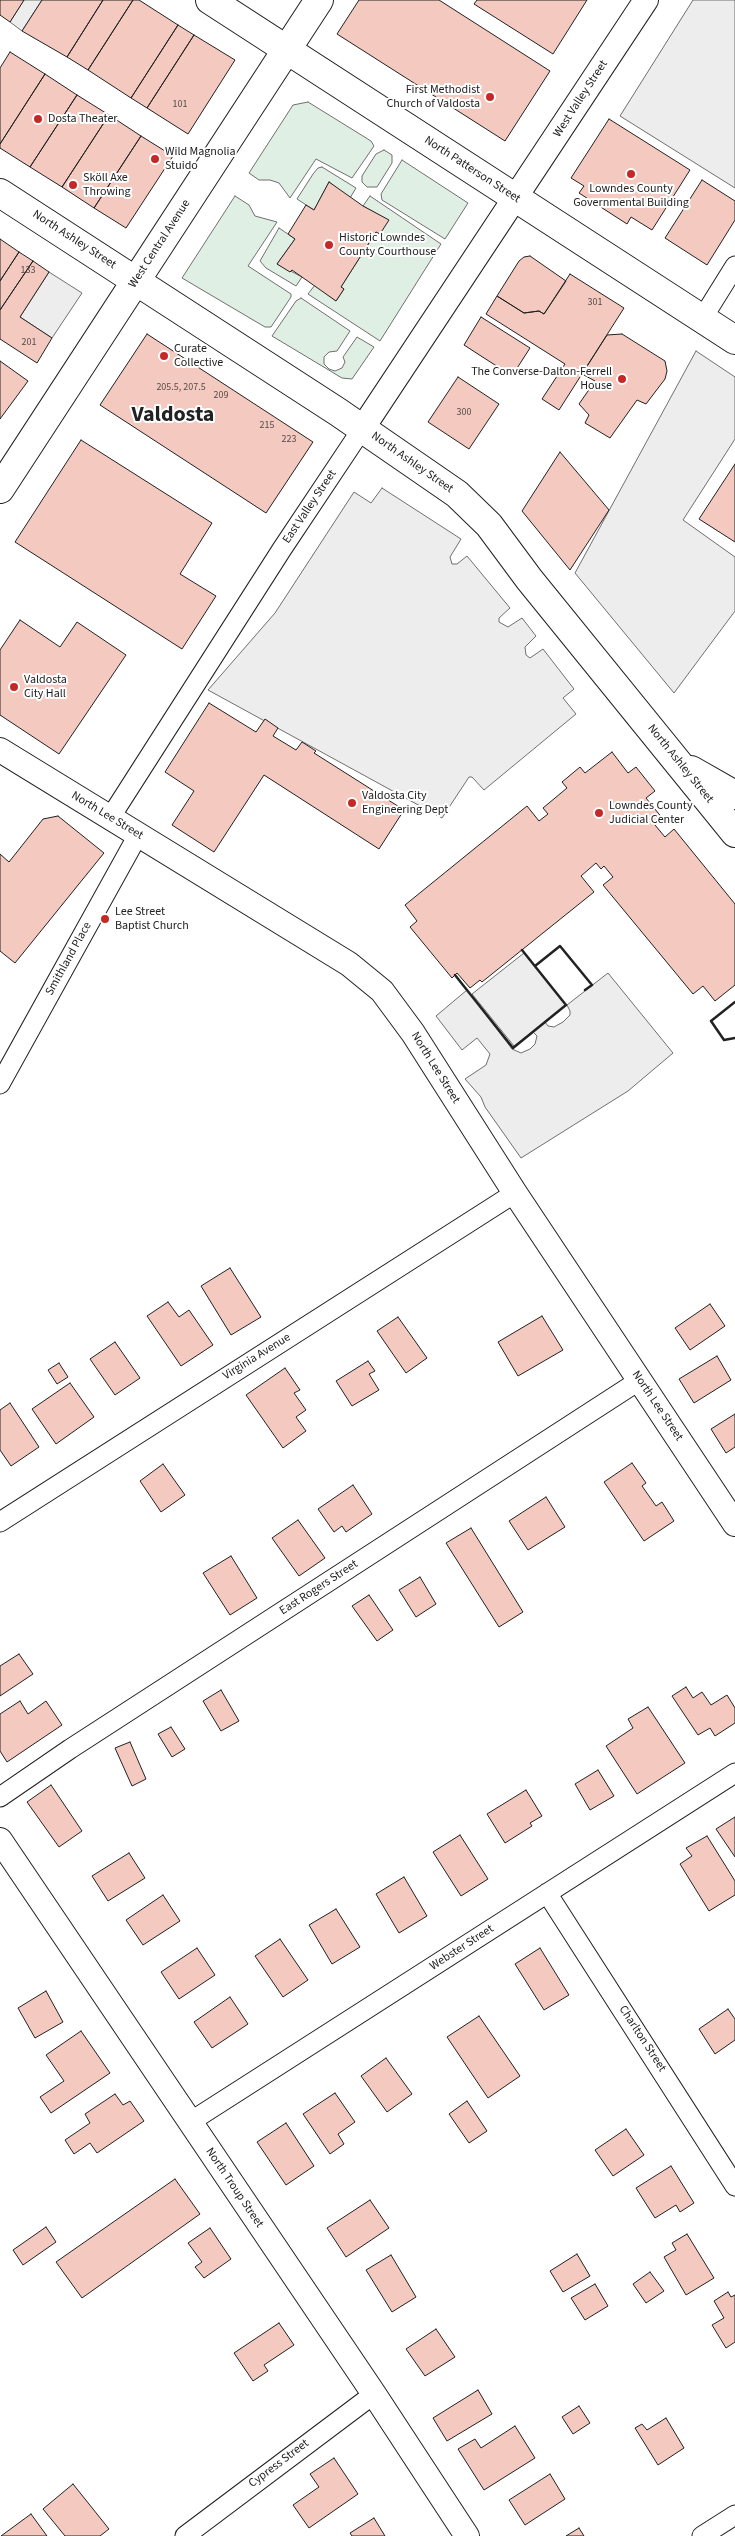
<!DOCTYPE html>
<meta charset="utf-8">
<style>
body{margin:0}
canvas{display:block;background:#fff}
</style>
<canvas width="735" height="2536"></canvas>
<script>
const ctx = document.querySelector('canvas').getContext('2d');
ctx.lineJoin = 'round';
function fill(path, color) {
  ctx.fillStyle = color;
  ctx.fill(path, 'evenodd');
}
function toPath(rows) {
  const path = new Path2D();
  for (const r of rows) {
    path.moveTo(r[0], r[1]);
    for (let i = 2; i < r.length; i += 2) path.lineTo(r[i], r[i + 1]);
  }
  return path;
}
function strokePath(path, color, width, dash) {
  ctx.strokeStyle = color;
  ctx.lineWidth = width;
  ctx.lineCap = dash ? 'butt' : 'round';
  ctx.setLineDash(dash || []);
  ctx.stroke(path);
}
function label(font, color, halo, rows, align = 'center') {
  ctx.font = font + ' "Source Sans 3",sans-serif';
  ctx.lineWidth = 4;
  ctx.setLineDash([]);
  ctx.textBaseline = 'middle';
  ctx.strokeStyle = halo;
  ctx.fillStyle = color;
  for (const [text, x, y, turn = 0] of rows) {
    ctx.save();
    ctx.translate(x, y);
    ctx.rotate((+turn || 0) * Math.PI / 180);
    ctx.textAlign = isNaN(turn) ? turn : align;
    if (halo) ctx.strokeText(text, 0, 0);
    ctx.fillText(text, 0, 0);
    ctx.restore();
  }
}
const green = toPath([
 [308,102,371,141,374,146,352,178,316,159,290,198,279,183,270,180,259,180,249,173,293,105,308,102],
 [384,150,392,155,392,163,377,187,367,187,362,182,362,176,376,154,384,150],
 [402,160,468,203,445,239,382,200,381,194,402,160],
 [322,167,356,188,350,198,329,182,314,210,297,199,313,174,318,168,322,167],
 [235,196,249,205,255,216,277,222,248,266,291,294,291,297,271,327,265,327,182,278,235,196],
 [370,196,441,244,380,341,308,294,315,285,336,301,344,289,341,287,376,232,388,220,363,206,370,196],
 [279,228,295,239,277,264,302,277,296,286,266,268,260,261,279,228],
 [301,298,350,331,337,351,329,352,324,357,324,364,329,369,335,371,342,368,345,362,343,357,357,337,374,347,352,379,342,378,272,336,296,301,301,298]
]);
const parking = toPath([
 [24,0,42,0,22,31,10,22,24,0],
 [693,0,735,0,735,188,620,116,693,0],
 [49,272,82,293,52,338,20,317,49,272],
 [696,351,735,377,735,439,683,520,735,557,735,611,674,693,575,573,696,351],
 [382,488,461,539,450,557,452,564,457,564,467,556,510,608,499,618,499,622,508,627,522,618,536,636,525,647,526,655,530,658,543,649,574,689,563,698,576,714,484,790,472,777,469,777,442,818,208,690,275,613,354,492,371,503,382,488],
 [524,953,566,1005,545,1022,548,1026,554,1027,563,1022,570,1015,570,1011,567,1005,608,973,673,1053,628,1091,521,1158,485,1107,481,1097,465,1079,486,1065,490,1054,477,1038,462,1050,436,1016,467,990,512,1049,521,1053,530,1049,535,1044,537,1036,533,1032,538,1028,514,1046,472,994,524,953]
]);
const building = toPath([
 [0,0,24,0,10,22,0,15,0,0],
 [42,0,103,0,67,57,22,31,42,0],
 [103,0,133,0,88,70,67,57,103,0],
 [133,0,139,0,178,25,131,98,88,70,133,0],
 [359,0,439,0,550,71,505,141,337,34,359,0],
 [477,0,587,0,553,54,474,4,477,0],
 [178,25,194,35,147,108,131,98,178,25],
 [194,35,235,60,188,134,147,108,194,35],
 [10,52,45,74,0,144,0,68,10,52],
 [45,74,77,95,30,167,0,148,0,144,45,74],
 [77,95,109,115,62,187,30,167,77,95],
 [109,115,141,136,94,208,62,187,109,115],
 [609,119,690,170,652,230,631,217,627,224,579,193,584,186,571,178,609,119],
 [141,136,173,156,126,228,94,208,141,136],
 [702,180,735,201,735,220,707,265,665,238,702,180],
 [329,182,363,206,389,220,380,234,376,232,341,287,344,289,336,301,292,270,290,272,277,264,295,239,288,234,306,205,314,210,329,182],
 [0,239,19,252,0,281,0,239],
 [19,252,33,261,0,310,0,281,19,252],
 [530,256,566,281,544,314,539,311,524,313,497,296,519,261,524,257,530,256],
 [33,261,49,272,20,317,52,338,37,363,0,339,0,310,33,261],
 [570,274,624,308,559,410,542,399,565,364,486,314,497,296,524,313,539,311,544,314,570,274],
 [481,317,530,348,512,376,464,345,481,317],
 [147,334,313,442,266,513,100,405,147,334],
 [622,334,665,361,667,371,665,379,646,404,637,400,610,438,585,423,589,415,579,404,595,381,582,374,607,335,622,334],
 [0,361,28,381,0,419,0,361],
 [458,377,499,404,469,449,428,422,458,377],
 [81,440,212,523,180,574,216,596,182,649,15,542,81,440],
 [560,452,609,510,570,570,522,511,560,452],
 [735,464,735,542,699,519,735,464],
 [20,620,60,647,77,622,126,655,59,754,0,715,0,650,20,620],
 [209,703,256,732,265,719,278,728,273,736,296,750,302,742,316,751,314,753,404,810,379,849,264,775,214,852,172,825,194,791,165,772,209,703],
 [612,752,628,773,636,767,655,791,646,798,663,819,655,825,665,837,674,829,735,904,735,985,715,1001,703,986,693,994,603,885,613,877,604,866,601,869,596,863,581,876,594,892,482,982,480,980,470,988,457,973,452,978,410,927,417,921,405,905,527,806,539,821,548,814,543,808,567,788,562,782,580,767,585,773,612,752],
 [58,816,104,853,15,963,0,951,0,854,9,862,43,819,58,816],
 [230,1268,261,1317,231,1335,201,1286,230,1268],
 [168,1302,179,1317,189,1310,213,1345,181,1366,147,1316,168,1302],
 [710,1304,725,1326,690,1350,675,1328,710,1304],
 [542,1316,563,1350,518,1376,498,1342,542,1316],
 [398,1317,427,1358,406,1373,377,1331,398,1317],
 [115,1342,140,1378,115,1395,90,1359,115,1342],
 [717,1356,731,1380,694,1403,679,1379,717,1356],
 [368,1361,375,1371,369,1374,379,1390,352,1406,336,1381,368,1361],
 [59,1363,68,1377,57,1384,48,1370,59,1363],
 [285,1368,300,1390,294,1393,306,1410,296,1417,306,1431,283,1448,246,1395,285,1368],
 [70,1383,94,1417,56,1444,32,1409,70,1383],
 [10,1403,39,1447,11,1466,0,1450,0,1410,10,1403],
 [735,1414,735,1447,726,1453,711,1429,735,1414],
 [632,1463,646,1483,642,1486,656,1506,662,1502,674,1521,644,1541,604,1482,632,1463],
 [163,1464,185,1495,161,1512,140,1481,163,1464],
 [353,1485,372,1514,346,1532,342,1526,334,1532,318,1509,353,1485],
 [546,1497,565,1527,528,1550,509,1521,546,1497],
 [298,1520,325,1558,299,1576,272,1538,298,1520],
 [471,1528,523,1612,499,1627,446,1543,471,1528],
 [231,1556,257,1598,230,1615,203,1573,231,1556],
 [420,1577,436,1604,416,1617,399,1590,420,1577],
 [369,1595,393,1630,377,1641,352,1606,369,1595],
 [19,1654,33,1674,0,1696,0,1666,19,1654],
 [686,1687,693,1698,702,1692,711,1705,727,1695,735,1708,735,1723,715,1736,710,1728,698,1735,672,1696,686,1687],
 [221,1690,239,1721,221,1731,203,1701,221,1690],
 [20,1701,28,1714,46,1701,62,1725,7,1762,0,1751,0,1714,20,1701],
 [648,1707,685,1763,637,1794,606,1746,633,1728,628,1719,648,1707],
 [171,1727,185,1749,172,1757,158,1734,171,1727],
 [130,1742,146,1779,132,1786,115,1748,130,1742],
 [598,1770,614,1796,590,1810,575,1784,598,1770],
 [51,1785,82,1831,59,1847,27,1802,51,1785],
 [526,1790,542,1816,530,1823,532,1826,505,1843,487,1814,526,1790],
 [735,1817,735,1857,716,1829,735,1817],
 [460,1835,488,1879,461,1896,433,1852,460,1835],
 [707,1836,735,1881,735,1895,709,1911,680,1864,692,1856,686,1848,707,1836],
 [129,1853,145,1878,108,1901,92,1876,129,1853],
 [404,1877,427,1916,399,1933,376,1894,404,1877],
 [163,1895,180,1921,143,1945,126,1920,163,1895],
 [336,1909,360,1947,332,1964,309,1925,336,1909],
 [280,1939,308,1980,283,1997,255,1956,280,1939],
 [197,1948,215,1975,179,1999,161,1972,197,1948],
 [540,1948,569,1995,544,2010,515,1964,540,1948],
 [46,1991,63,2022,35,2038,18,2008,46,1991],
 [230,1997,248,2024,212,2048,194,2022,230,1997],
 [728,2009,735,2019,735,2040,715,2054,699,2029,728,2009],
 [479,2016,520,2076,488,2098,447,2037,479,2016],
 [81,2031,110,2073,51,2113,40,2097,64,2081,46,2055,81,2031],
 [386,2058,412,2094,387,2112,361,2076,386,2058],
 [335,2093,355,2122,338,2134,344,2144,330,2154,303,2114,335,2093],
 [115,2094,123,2105,130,2101,144,2121,97,2153,90,2143,74,2154,65,2140,90,2123,85,2114,115,2094],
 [467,2101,487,2131,469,2143,449,2114,467,2101],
 [286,2123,314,2166,286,2185,257,2142,286,2123],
 [626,2129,644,2155,613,2176,595,2150,626,2129],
 [671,2166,694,2203,680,2212,676,2205,655,2218,636,2188,671,2166],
 [175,2179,200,2214,82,2298,56,2262,175,2179],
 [370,2200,389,2228,346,2257,327,2228,370,2200],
 [46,2227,56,2242,23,2265,13,2250,46,2227],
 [210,2228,231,2259,204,2278,195,2267,202,2262,188,2243,210,2228],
 [687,2234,714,2278,686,2295,664,2257,676,2250,672,2243,687,2234],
 [577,2254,590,2276,563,2292,550,2271,577,2254],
 [391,2255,416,2297,392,2312,366,2270,391,2255],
 [650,2272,664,2291,646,2303,633,2284,650,2272],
 [595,2284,608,2306,585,2320,571,2298,595,2284],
 [728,2292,731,2297,735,2295,735,2342,726,2348,712,2325,724,2318,714,2301,728,2292],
 [279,2323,294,2345,264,2365,268,2371,253,2381,234,2353,279,2323],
 [436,2329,455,2357,425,2376,406,2349,436,2329],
 [478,2390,492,2414,447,2441,433,2418,478,2390],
 [579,2406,590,2423,573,2434,562,2417,579,2406],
 [666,2418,684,2448,658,2465,635,2428,642,2424,647,2430,666,2418],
 [515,2426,535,2458,484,2490,458,2449,475,2439,481,2448,515,2426],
 [334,2458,358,2494,309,2528,293,2505,319,2487,310,2474,334,2458],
 [550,2474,565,2499,525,2525,509,2500,550,2474],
 [73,2484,109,2529,100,2536,65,2536,43,2509,73,2484],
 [31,2514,47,2536,1,2536,31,2514],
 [374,2518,385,2536,352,2536,350,2533,374,2518],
 [579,2528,584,2536,566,2536,579,2528]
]);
const minor = toPath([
 [702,319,735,266],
 [110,818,282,549,362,429],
 [0,1084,138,835],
 [0,1522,515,1193],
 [0,1797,70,1749,640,1380],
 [547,1893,735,2186],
 [190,2122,735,1773],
 [185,2536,374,2394],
 [702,2536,735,2515]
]);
const tertiary = toPath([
 [362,429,646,0],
 [0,750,349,964,382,991,413,1033,515,1193,735,1524],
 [0,1840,374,2394,467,2536]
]);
const primary = toPath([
 [210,0,735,340],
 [0,193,338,412,457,494,489,525,529,579,735,833],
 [691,770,735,795]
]);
const trunk = toPath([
 [0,489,319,0]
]);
const wall = toPath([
 [535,966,560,946,592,985,585,990],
 [455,975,513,1048,566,1005,522,950],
 [735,1002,711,1021,724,1040,735,1038]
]);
const markers = [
 [490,97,5,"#c62828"],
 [38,119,5,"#c62828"],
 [155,159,5,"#c62828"],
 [631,174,5,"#c62828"],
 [73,185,5,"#c62828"],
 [329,245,5,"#c62828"],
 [164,356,5,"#c62828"],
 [622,379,5,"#c62828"],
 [14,687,5,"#c62828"],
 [352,803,5,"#c62828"],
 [599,813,5,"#c62828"],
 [105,919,5,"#c62828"]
];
const numberNames = [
 ["101",180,105],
 ["133",28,271],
 ["301",595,303],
 ["201",29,343],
 ["205.5, 207.5",181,388],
 ["209",221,396],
 ["300",464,413],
 ["215",267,426],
 ["223",289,440]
];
const poiNames = [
 ["First Methodist",480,90,"right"],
 ["Church of Valdosta",480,104,"right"],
 ["Dosta Theater",48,119],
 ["Wild Magnolia",165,152],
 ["Stuido",165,166],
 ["Sköll Axe",83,178],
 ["Throwing",83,192],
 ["Lowndes County",631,189,"center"],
 ["Governmental Building",631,203,"center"],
 ["Historic Lowndes",339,238],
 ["County Courthouse",339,252],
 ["Curate",174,349],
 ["Collective",174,363],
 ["The Converse-Dalton-Ferrell",612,372,"right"],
 ["House",612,386,"right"],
 ["Valdosta",24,680],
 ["City Hall",24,694],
 ["Valdosta City",362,796],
 ["Engineering Dept",362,810],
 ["Lowndes County",609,806],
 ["Judicial Center",609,820],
 ["Lee Street",115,912],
 ["Baptist Church",115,926]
];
const streetNames = [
 ["West Valley Street",581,99,-57],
 ["North Patterson Street",472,170,33],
 ["North Ashley Street",74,240,33],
 ["West Central Avenue",160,244,-57],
 ["North Ashley Street",412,463,35],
 ["East Valley Street",310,507,-56],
 ["North Ashley Street",680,764,51],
 ["North Lee Street",107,816,31],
 ["Smithland Place",69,959,-61],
 ["North Lee Street",435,1068,58],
 ["Virginia Avenue",257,1357,-32],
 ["North Lee Street",657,1406,56],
 ["East Rogers Street",319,1588,-33],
 ["Webster Street",462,1948,-33],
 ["Charlton Street",642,2039,57],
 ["North Troup Street",234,2188,56],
 ["Cypress Street",279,2464,-37]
];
const townNames = [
 ["Valdosta",173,416]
];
fill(green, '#e0efe3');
strokePath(green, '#6f6f6f', 1);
fill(parking, '#ededed');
strokePath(parking, '#6f6f6f', 1);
fill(building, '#f3c9c0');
strokePath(building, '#222', 1);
strokePath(minor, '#222', 21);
strokePath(tertiary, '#222', 26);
strokePath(primary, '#222', 30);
strokePath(trunk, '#222', 30);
strokePath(minor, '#fff', 19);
strokePath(tertiary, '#fff', 24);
strokePath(primary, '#fff', 28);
strokePath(trunk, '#fff', 28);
strokePath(wall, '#222', 2.5);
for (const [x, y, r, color] of markers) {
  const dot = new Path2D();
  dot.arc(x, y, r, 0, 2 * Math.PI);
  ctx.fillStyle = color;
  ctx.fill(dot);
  strokePath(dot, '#fff', 2);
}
label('10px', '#564c4a', null, numberNames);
label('12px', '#222', '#fff', poiNames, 'left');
label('12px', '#222', '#fff', streetNames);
label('bold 22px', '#222', '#fff', townNames);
</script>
